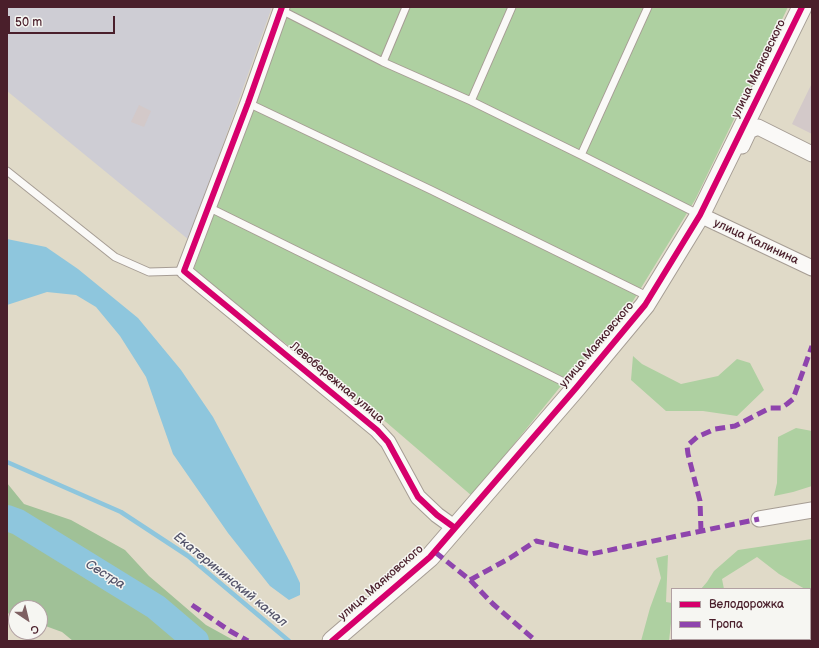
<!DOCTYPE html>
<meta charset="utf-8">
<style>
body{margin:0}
#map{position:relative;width:819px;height:648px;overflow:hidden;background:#e0dac8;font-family:"Balsamiq Sans",sans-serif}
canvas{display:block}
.frame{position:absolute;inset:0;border:8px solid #4a1f2b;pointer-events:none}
.legend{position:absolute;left:671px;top:588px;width:140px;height:52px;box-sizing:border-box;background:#f6f6f2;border:1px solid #b1a0a2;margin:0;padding:5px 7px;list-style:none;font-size:12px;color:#4a1f2b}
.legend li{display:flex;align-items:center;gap:8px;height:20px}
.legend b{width:20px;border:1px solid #b1a0a2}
.north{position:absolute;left:8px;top:600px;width:40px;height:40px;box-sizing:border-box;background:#f6f6f2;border:1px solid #b1a0a2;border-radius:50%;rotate:145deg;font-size:11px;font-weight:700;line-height:16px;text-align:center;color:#4a1f2b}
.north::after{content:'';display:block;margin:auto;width:14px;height:18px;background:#7e6062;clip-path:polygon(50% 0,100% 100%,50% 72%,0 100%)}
.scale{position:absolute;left:8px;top:16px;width:107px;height:18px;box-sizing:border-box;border:2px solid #4a1f2b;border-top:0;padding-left:5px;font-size:12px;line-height:14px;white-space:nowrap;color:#4a1f2b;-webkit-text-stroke:3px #f6f6f2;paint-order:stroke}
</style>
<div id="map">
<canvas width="819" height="648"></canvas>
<div class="frame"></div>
<ul class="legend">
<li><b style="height:5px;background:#d6006c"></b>Велодорожка</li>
<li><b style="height:5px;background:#8e44ad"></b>Тропа</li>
</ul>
<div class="north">С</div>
<div class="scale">50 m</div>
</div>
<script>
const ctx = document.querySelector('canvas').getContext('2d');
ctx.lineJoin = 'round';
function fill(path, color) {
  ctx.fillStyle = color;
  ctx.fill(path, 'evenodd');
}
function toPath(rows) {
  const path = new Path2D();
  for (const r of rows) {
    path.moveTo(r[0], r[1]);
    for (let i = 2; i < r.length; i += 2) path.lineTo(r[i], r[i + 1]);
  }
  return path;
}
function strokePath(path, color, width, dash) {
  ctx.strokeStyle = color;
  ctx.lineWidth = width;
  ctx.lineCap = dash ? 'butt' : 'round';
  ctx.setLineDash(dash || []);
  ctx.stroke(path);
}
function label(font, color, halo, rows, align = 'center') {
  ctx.font = font + ' "Balsamiq Sans",sans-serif';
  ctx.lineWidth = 3;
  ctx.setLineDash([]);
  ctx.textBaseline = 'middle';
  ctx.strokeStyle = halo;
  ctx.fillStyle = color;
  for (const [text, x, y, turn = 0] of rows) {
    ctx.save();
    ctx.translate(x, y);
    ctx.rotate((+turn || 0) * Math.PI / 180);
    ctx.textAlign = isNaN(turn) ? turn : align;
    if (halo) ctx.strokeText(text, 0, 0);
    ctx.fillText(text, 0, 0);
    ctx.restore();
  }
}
const industrial = toPath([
 [7,7,272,7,189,240,7,91]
]);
const green = toPath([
 [286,7,788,7,695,200,633,301,569,376,472,496,386,422,193,271],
 [633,356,642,364,681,384,718,376,737,359,750,363,764,390,737,416,703,411,666,411,631,380],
 [796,428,812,431,812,486,793,492,774,496,777,483,778,437],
 [812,539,812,593,810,592,810,589,805,589,779,574,757,557,722,579,724,589,701,589,707,582,714,571,738,550],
 [668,555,666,602,672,603,672,622,671,623,669,641,641,641,650,608,661,578,656,558]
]);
const forest = toPath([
 [7,483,24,504,71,520,125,550,149,576,206,625,235,641,73,641,62,632,40,624,40,608,16,608,16,616,7,613]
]);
const water = toPath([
 [7,239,46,247,78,269,138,318,181,370,213,417,290,562,300,583,300,595,289,600,270,586,228,533,173,454,146,377,120,336,96,307,76,295,47,292,7,305]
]);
const stream = toPath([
 [7,462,121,512,188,556,289,641]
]);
const river = toPath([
 [7,518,18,522,156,607,196,641]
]);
const building = toPath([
 [812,83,812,134,792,124],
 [139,105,151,111,144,127,131,122]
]);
const service = toPath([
 [281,10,383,62,471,101,581,155,700,215],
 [383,62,406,7],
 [471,101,512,7],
 [248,103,431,190,649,297],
 [581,155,648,7],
 [7,171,115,257,149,272,184,271],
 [208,207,576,388]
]);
const minor = toPath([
 [282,7,248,103,184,271,377,430,388,442,418,497,437,515,455,528],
 [742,146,749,131,758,127,812,154],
 [700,215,812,268],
 [759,519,812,510]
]);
const tertiary = toPath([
 [332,641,430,557,576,388,645,305,700,215,802,7]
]);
const quiet = toPath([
 [701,531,700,501,688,454,687,446,697,437,715,429,735,426,770,408,781,408,787,404,793,399,812,346],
 [435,552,470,580,493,604,536,641],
 [470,580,510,558,536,541,591,554,759,519],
 [192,605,230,631,248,641]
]);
const cycleway = toPath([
 [282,7,248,103,184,271,377,430,388,442,418,497,437,515,455,528],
 [332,641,430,557,576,388,645,305,700,215,802,7]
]);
const streetNames = [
 ["улица Маяковского",759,69,-64],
 ["улица Калинина",756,242,25],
 ["улица Маяковского",597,345,-50],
 ["Левобережная улица",337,383,40],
 ["улица Маяковского",381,583,-41]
];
const waterNames = [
 ["Сестра",105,575,31],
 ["Екатерининский канал",230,580,39]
];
fill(industrial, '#cecdd4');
fill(green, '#aed0a1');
fill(forest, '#a0c197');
fill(water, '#8ec6dd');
strokePath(stream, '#8ec6dd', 4.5);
strokePath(river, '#8ec6dd', 26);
fill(building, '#d3c9c9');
strokePath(service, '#a69d94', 9);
strokePath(minor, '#a69d94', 17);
strokePath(tertiary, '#a69d94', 21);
strokePath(service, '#faf9f7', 7);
strokePath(minor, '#faf9f7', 15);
strokePath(tertiary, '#faf9f7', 19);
strokePath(quiet, '#8e44ad', 5, [10, 5]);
strokePath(cycleway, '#d6006c', 6);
label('12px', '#4a1f2b', '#f6f6f2', streetNames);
label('italic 13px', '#56566c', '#f6f6f2', waterNames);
</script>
